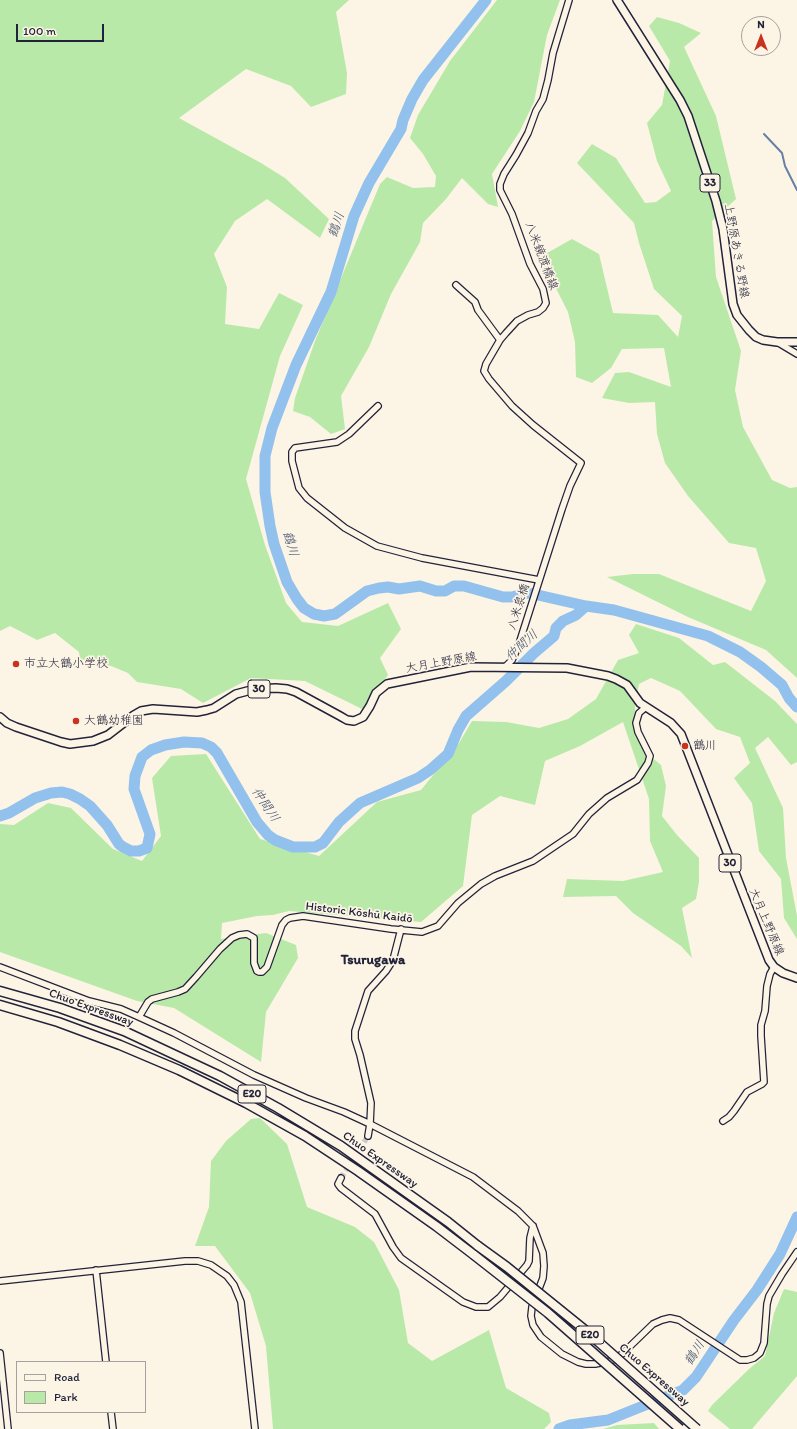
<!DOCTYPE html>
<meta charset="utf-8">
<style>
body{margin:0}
#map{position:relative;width:797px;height:1429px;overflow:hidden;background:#fcf5e5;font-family:Itim,sans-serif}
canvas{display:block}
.legend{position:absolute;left:16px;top:1361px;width:130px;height:52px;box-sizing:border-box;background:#fcf5e5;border:1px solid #a5a1a1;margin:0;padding:5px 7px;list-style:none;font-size:12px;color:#22223b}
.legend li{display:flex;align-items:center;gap:8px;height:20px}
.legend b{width:20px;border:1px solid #a5a1a1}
.north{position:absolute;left:741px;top:16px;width:40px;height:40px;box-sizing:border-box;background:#fcf5e5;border:1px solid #a5a1a1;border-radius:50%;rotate:0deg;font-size:11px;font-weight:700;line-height:16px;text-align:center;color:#22223b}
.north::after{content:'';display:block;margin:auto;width:14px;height:18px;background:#c8321e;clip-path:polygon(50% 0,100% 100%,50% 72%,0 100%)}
.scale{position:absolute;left:16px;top:24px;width:88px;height:18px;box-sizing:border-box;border:2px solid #22223b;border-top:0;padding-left:5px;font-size:12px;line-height:14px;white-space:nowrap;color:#22223b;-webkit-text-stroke:3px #fcf5e5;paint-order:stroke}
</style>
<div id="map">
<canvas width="797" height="1429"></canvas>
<ul class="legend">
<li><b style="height:5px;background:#fcf5e5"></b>Road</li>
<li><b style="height:11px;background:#b9e9a8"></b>Park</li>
</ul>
<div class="north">N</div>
<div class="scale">100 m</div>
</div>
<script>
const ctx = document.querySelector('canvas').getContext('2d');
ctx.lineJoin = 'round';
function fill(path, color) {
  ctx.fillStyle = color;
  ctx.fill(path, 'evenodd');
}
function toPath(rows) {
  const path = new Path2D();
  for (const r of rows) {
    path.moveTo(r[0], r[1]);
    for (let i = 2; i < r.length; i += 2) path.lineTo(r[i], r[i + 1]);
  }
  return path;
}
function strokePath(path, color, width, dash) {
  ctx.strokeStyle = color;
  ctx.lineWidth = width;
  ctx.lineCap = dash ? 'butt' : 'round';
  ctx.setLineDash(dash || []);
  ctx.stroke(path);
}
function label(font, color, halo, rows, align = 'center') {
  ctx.font = font + ' Itim,"Klee One",sans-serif';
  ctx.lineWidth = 3.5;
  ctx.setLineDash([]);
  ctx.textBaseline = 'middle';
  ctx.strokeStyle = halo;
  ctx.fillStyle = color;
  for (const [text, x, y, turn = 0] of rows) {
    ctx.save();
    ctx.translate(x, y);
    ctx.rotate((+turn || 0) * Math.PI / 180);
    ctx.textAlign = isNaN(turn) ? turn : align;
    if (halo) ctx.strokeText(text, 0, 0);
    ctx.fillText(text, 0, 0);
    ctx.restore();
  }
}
const green = toPath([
 [0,0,349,0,336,12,347,73,346,94,311,107,291,86,246,69,179,118,261,163,285,178,329,219,320,238,267,199,235,221,214,254,227,287,225,324,259,329,279,293,303,305,280,356,246,479,265,545,286,603,302,622,338,626,388,603,401,629,380,658,388,675,362,709,305,681,251,678,203,703,181,689,137,682,128,673,111,666,80,659,79,652,55,633,37,640,10,626,0,631],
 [497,0,560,0,547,35,534,102,520,131,492,174,498,207,488,204,462,178,446,199,423,223,420,242,391,294,369,347,341,396,345,429,331,434,310,417,293,411,295,398,315,341,380,184,387,177,413,188,435,187,436,176,423,154,410,138,418,115,450,61],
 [657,17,679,23,701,33,684,47,716,116,736,199,712,221,716,277,741,351,735,390,743,427,772,480,790,488,797,487,797,678,766,650,688,617,607,577,633,574,659,574,751,611,766,581,756,548,729,543,688,496,665,463,657,434,655,402,629,403,602,398,615,373,629,372,671,387,664,348,622,349,611,368,592,383,576,377,575,342,568,312,540,257,572,239,599,254,613,313,658,315,678,337,682,316,654,289,639,243,634,223,577,163,592,144,616,158,645,203,656,202,671,191,657,161,647,123,662,105,670,61,649,26],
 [636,624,679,638,713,665,725,662,775,701,797,724,797,762,791,765,768,737,755,748,783,808,786,858,797,916,797,939,784,918,781,879,759,851,752,803,734,778,750,763,740,737,716,729,680,691,651,678,639,684,635,704,635,720,648,754,661,765,666,786,662,816,677,835,699,858,699,882,696,899,682,908,692,958,681,946,633,913,616,896,563,897,567,879,623,881,663,872,650,841,649,799,623,722,580,746,545,761,535,805,500,796,472,815,463,886,421,922,289,911,273,915,257,916,222,923,221,939,266,933,296,945,298,958,266,1012,261,1062,174,1008,137,1001,0,952,0,824,14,825,48,803,71,808,113,849,142,861,161,836,152,778,171,756,206,754,260,839,319,856,377,802,421,790,459,743,472,721,506,722,539,728,568,719,596,699,618,660,639,653,629,635],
 [260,1118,287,1144,307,1207,355,1227,374,1242,399,1290,408,1343,432,1361,489,1330,506,1388,549,1413,551,1422,544,1429,273,1429,266,1346,250,1293,215,1246,195,1246,209,1207,211,1161,226,1141,251,1119],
 [784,1289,797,1292,797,1376,752,1429,730,1429,708,1411,712,1405,749,1369,765,1356,774,1313],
 [654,1423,659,1429,603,1429,617,1425]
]);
const stream = toPath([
 [764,134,782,153,785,166,797,190]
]);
const river = toPath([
 [486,0,423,80,412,99,403,120,401,129,369,183,354,216,331,292,296,365,272,428,265,456,265,492,270,526,274,544,287,582,297,599,304,608,314,614,324,616,335,614,367,591,379,588,388,587,399,589,420,586,436,591,445,591,454,586,464,586,503,597,511,597,529,593,586,606,614,610,708,636,740,652,761,667,782,685,789,698,797,707],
 [0,816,9,813,35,798,51,793,62,792,70,794,80,799,90,806,107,825,119,844,123,847,131,851,139,851,147,848,150,834,134,789,135,776,142,757,151,750,165,745,184,742,202,743,211,747,217,753,257,822,268,835,275,840,293,847,315,847,323,843,339,822,360,803,418,778,430,770,448,754,458,730,466,716,506,681,534,653,554,636,556,628,563,621,576,615,586,606],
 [559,1429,570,1425,608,1420,683,1390,696,1377,734,1320,757,1290,780,1254,797,1217]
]);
const minorTunnel = toPath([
 [341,1178,368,1136]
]);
const minor = toPath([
 [456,285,475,302,478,310,500,340],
 [777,342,797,354],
 [378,406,349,434,337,442,295,448,292,452,292,461,299,488,307,498,345,528,377,546,422,558,539,580],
 [506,666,512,660,518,647,562,509,570,486,581,463,533,425,512,406,489,379,484,371,486,364,500,340,506,333,517,321,528,315,538,312,543,308,546,303,543,289,530,264,512,214,500,190,500,184,504,174,516,155,528,133,536,111,543,99,548,80,553,53,569,0],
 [0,967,89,1001,121,1009,139,1017,174,1033,254,1075,306,1098,344,1112,370,1124,473,1177,518,1211,533,1226,543,1253,544,1266,543,1278,532,1307,531,1316,533,1325,541,1337,562,1354,578,1362,586,1364,595,1364,611,1361,622,1354,653,1324,662,1320,670,1318,679,1320,740,1360,747,1360,754,1358,760,1353,764,1343,767,1304,769,1296,782,1274,797,1252],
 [139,1017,148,1002,152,999,178,992,185,989,196,977,220,949,232,938,239,935,247,934,254,938,254,963,257,971,259,972,262,972,267,967,282,925,286,920,290,918,303,916,391,929,422,932,438,926,458,903,481,884,495,876,533,861,573,834,589,814,607,798,637,780,648,763,650,756,638,732,636,723,639,713,646,707],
 [723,1121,729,1117,734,1111,747,1092,762,1084,764,1082,761,1036,761,1025,765,1011,767,986,770,974,774,967],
 [368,1136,370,1124,371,1103,360,1055,355,1039,355,1031,368,991,386,971,393,960,401,929],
 [341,1178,338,1184,341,1188,375,1214,393,1247,401,1258,463,1302,476,1307,488,1307,500,1297,527,1265,529,1261,530,1238,533,1226],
 [96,1270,106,1362],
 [0,1281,185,1261,198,1261,211,1265,227,1276,234,1285,241,1302,255,1429],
 [0,1353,8,1429],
 [111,1412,113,1429]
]);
const major = toPath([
 [617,0,680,100,688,116,716,201,723,229,733,304,737,315,749,330,756,337,763,340,777,342,797,342],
 [0,717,7,723,16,727,61,742,70,744,93,741,108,735,134,715,141,711,153,709,197,712,207,710,214,708,236,694,255,689,276,688,287,689,296,692,340,716,347,720,354,721,363,717,370,706,376,693,387,684,471,667,567,668,608,676,616,679,627,685,640,703,671,723,681,734,769,960,774,967,783,973,797,978]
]);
const highway = toPath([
 [0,991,60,1008,124,1031,220,1076,278,1108,341,1146,448,1222,478,1246],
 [0,1005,58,1022,120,1045,179,1070,246,1103,305,1136,358,1171,436,1226,474,1255]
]);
const highwayBridge = toPath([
 [478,1246,507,1267,585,1330,697,1429],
 [474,1255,548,1313,680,1429]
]);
const markers = [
 [16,664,4,"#c8321e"],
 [76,721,4,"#c8321e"],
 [685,746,4,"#c8321e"]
];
const shields = [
 [710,183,20],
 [259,689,22],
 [730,863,22],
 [252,1094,28],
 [590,1335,28]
];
const shieldNames = [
 ["33",710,183],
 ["30",259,689],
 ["30",730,863],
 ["E20",252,1094],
 ["E20",590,1335]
];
const streetNames = [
 ["上野原あきる野線",736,251,80],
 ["八米鏡渡橋線",541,256,69],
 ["八米泉橋",519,607,-73],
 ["大月上野原線",441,663,-10],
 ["Historic Kōshū Kaidō",359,913,7],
 ["大月上野原線",766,922,67],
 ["Chuo Expressway",91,1008,20],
 ["Chuo Expressway",380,1160,35],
 ["Chuo Expressway",654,1375,41]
];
const poiNames = [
 ["市立大鶴小学校",24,664],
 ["大鶴幼稚園",84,721],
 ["鶴川",693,746]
];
const waterNames = [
 ["鶴川",337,225,-72],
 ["鶴川",290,544,74],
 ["仲間川",522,646,-42],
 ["仲間川",265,805,56],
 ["鶴川",695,1353,-57]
];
const quarterNames = [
 ["Tsurugawa",373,960]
];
fill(green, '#b9e9a8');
strokePath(stream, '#6681a6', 2);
strokePath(river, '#93c1ed', 11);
strokePath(minorTunnel, '#d0cbc3', 5.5, [5.5, 3]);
strokePath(minor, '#22223b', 8);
strokePath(major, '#22223b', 10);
strokePath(highway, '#22223b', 11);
strokePath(minor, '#fcf5e5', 5.5);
strokePath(major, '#fcf5e5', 7);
strokePath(highway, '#fcf5e5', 8);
strokePath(highwayBridge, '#22223b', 11, []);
strokePath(highwayBridge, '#fcf5e5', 8);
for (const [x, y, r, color] of markers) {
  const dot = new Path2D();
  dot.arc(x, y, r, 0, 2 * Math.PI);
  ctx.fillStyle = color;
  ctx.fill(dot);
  strokePath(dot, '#fcf5e5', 1.5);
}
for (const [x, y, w] of shields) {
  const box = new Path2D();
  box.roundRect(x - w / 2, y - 9, w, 18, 3);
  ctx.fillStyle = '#fcf5e5';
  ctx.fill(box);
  strokePath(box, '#22223b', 1);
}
label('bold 11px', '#22223b', null, shieldNames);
label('12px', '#22223b', '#fcf5e5', streetNames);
label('12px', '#22223b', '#fcf5e5', poiNames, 'left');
label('italic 13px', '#445270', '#fcf5e5', waterNames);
label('bold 14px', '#22223b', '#fcf5e5', quarterNames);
</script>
